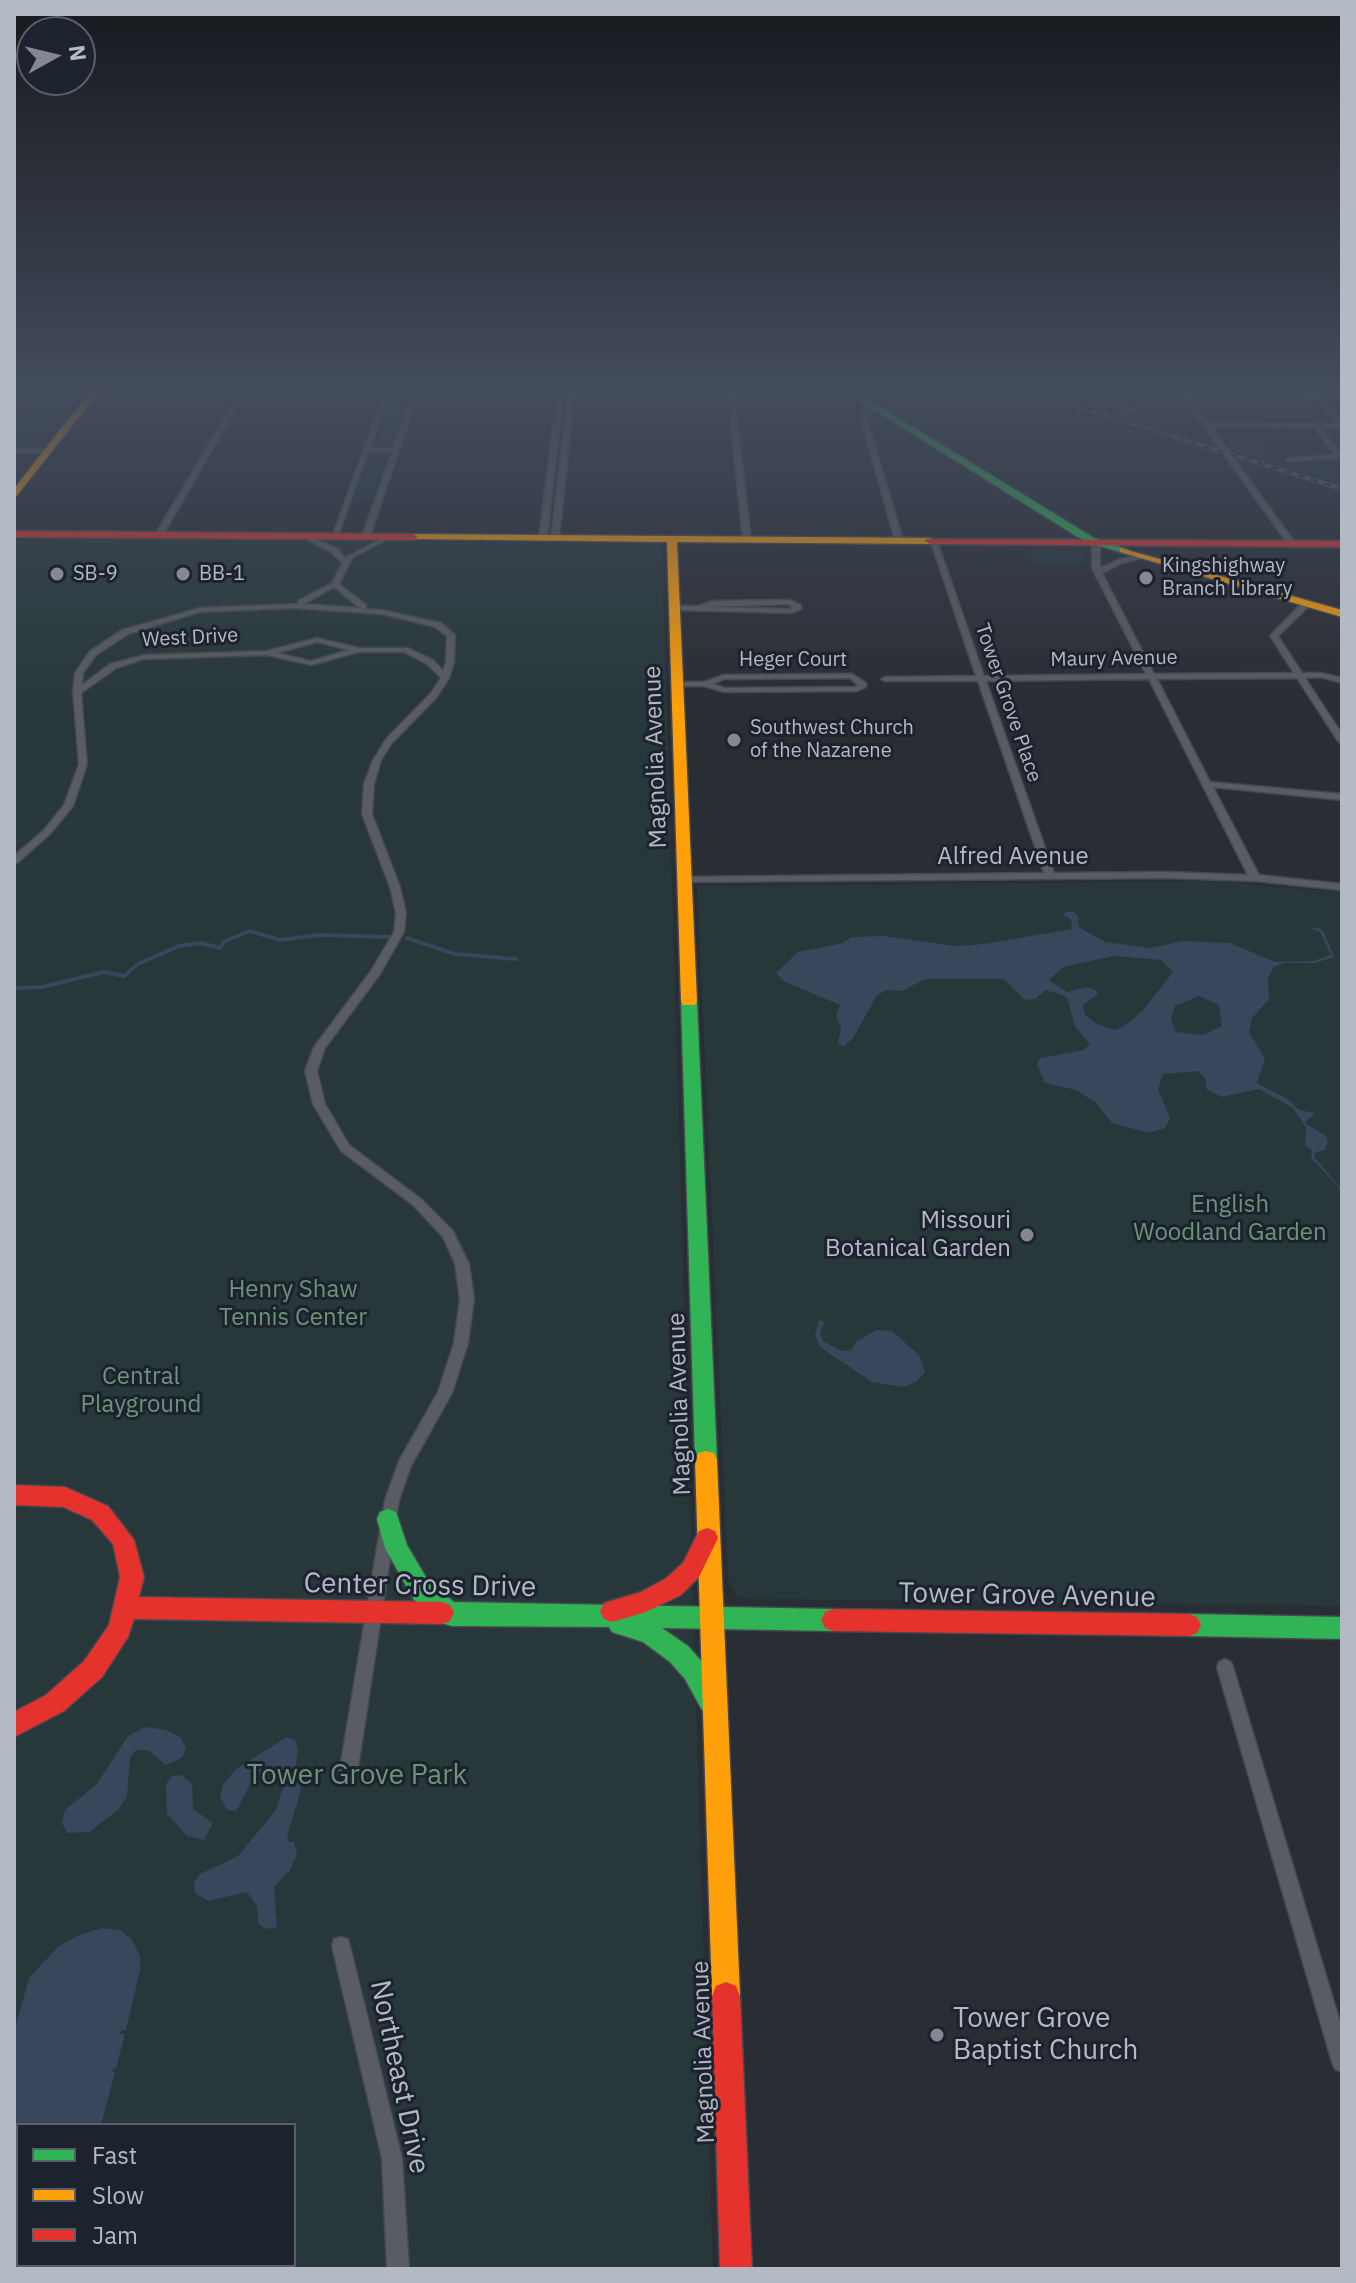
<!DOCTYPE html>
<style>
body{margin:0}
#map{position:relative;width:1356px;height:2283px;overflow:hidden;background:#292d34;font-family:"IBM Plex Sans",sans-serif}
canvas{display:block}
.frame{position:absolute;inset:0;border:16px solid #b3b9c5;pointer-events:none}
.legend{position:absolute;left:16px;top:2123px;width:280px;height:144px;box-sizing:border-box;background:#1d232e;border:2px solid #595f6a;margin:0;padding:10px 14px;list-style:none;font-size:24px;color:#b3b9c5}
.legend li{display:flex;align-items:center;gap:16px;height:40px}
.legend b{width:40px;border:2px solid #595f6a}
.north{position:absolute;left:16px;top:16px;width:80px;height:80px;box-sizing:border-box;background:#1d232e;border:2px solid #595f6a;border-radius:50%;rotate:82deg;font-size:22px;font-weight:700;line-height:32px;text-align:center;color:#b3b9c5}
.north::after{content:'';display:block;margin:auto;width:28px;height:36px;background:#838892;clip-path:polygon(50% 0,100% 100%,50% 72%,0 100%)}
</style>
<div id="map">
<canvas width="1356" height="2283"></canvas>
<div class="frame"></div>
<ul class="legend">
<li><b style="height:10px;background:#30b455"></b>Fast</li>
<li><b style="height:10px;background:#ff9f0a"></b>Slow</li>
<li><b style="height:10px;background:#e5322d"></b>Jam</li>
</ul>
<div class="north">N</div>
</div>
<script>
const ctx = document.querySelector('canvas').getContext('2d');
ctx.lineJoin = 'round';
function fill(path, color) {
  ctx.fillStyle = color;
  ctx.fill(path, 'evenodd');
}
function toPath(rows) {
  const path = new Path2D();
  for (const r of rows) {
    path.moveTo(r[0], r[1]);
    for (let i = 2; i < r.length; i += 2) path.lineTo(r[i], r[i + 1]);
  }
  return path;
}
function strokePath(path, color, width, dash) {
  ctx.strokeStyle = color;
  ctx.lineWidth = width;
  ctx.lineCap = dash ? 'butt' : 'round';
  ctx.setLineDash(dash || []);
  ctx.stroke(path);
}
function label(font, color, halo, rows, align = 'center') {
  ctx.font = font + ' "IBM Plex Sans",sans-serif';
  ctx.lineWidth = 6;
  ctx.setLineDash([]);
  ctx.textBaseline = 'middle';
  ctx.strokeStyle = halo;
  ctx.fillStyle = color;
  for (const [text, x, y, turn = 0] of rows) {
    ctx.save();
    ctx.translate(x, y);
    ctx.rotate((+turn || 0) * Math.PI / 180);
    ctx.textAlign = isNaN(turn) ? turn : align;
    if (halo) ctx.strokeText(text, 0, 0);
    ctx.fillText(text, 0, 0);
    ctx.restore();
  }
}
const green = toPath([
 [14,402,55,404,66,412,51,431,33,440,40,441,38,444,14,444,14,440,37,434,14,433,14,412,56,412,39,434,58,412,50,406],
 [394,402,405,404,391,445,375,446,388,404],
 [1225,442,1232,448,1229,442,1257,442,1266,456,1286,464,1319,461,1331,476,1342,477,1342,485,1231,450],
 [378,453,388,454,372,500,352,500,370,454],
 [74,539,650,543,662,547,713,2269,14,2269,14,541],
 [18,2125,294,2125,294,2265,18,2265],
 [1028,550,1085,551,1084,564,1035,567],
 [1215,881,1342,892,1342,1606,745,1599,735,1595,728,1579,697,886]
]);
const water = toPath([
 [1067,912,1074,912,1080,919,1077,921,1080,928,1105,942,1151,948,1182,941,1230,943,1275,962,1313,961,1331,955,1320,932,1311,929,1317,927,1324,932,1334,957,1315,963,1284,963,1274,967,1268,978,1269,999,1252,1018,1249,1032,1265,1059,1257,1083,1289,1100,1299,1110,1315,1113,1305,1123,1326,1136,1328,1142,1325,1150,1316,1152,1314,1157,1340,1187,1342,1196,1338,1186,1311,1158,1312,1151,1305,1145,1306,1127,1293,1108,1259,1089,1222,1097,1207,1090,1205,1078,1198,1071,1163,1074,1158,1089,1170,1118,1165,1128,1149,1133,1112,1123,1096,1103,1076,1090,1045,1083,1037,1065,1040,1058,1084,1050,1090,1045,1075,1026,1067,998,1060,994,1046,990,1035,999,1025,1000,1003,979,925,979,902,991,887,990,877,995,853,1038,843,1047,838,1043,841,1028,836,1016,840,1005,785,982,776,973,798,952,843,943,852,937,884,936,955,946,984,944,1072,929,1071,920,1063,914],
 [1114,956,1161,960,1173,972,1144,1009,1126,1025,1115,1030,1097,1024,1085,1015,1083,1005,1098,994,1095,990,1086,987,1067,992,1049,980,1063,967],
 [1199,996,1219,1005,1222,1026,1202,1035,1176,1032,1171,1019,1175,1006],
 [819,1320,825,1322,820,1334,823,1341,841,1351,851,1350,857,1341,876,1330,892,1331,919,1355,925,1372,916,1382,904,1387,872,1382,820,1347,815,1335],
 [145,1727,167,1730,181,1738,186,1748,182,1758,166,1765,148,1750,136,1750,130,1758,127,1796,118,1810,89,1832,67,1833,62,1823,65,1810,96,1785,128,1736],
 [287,1737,295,1740,298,1749,296,1763,301,1790,287,1836,289,1842,294,1842,297,1854,290,1870,274,1887,277,1927,266,1929,258,1924,257,1906,247,1892,208,1901,195,1893,194,1883,200,1874,238,1856,276,1810,284,1785,272,1775,263,1775,251,1783,236,1811,227,1810,220,1797,223,1785,236,1769],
 [182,1775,192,1784,193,1809,213,1823,204,1840,187,1836,167,1814,166,1784,172,1776],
 [102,1928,120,1930,131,1939,140,1956,140,1970,126,2030,121,2030,120,2034,125,2034,116,2068,110,2071,115,2072,101,2125,18,2125,16,2178,14,2032,29,1978,58,1947,77,1936]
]);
const stream = toPath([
 [407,938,455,954,516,959],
 [14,988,42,987,104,972,124,976,138,964,179,946,201,943,220,948,225,941,250,931,280,940,319,935,389,937]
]);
const street = toPath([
 [242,388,248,388,163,535,157,536,155,535,242,388],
 [386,388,392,388,370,448,393,448,414,388,420,388,370,536,366,538,362,536,392,452,368,452,338,536,332,537,386,388],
 [558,388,564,388,547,538,543,540,539,538,558,388],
 [569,388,575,388,559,538,555,540,551,538,569,388],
 [727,388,733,388,751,539,747,541,743,539,727,388],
 [1307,388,1313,388,1319,395,1342,395,1342,399,1322,399,1342,421,1342,428,1321,428,1342,457,1341,458,1287,461,1286,460,1289,458,1335,455,1315,428,1211,427,1296,544,1292,546,1289,546,1184,398,1126,398,1123,396,1126,394,1182,394,1179,391,1182,389,1188,395,1313,395,1307,388],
 [1190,398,1316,399,1338,424,1208,423,1190,398],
 [14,395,91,395,94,397,91,399,14,399,14,395],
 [1130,406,1140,411,1125,415,1117,411,1120,407,1130,406],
 [877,407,879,410,866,416,903,540,899,542,895,540,860,415,877,407],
 [14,449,49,449,52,451,49,453,14,453,14,449],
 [303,535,307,535,338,549,345,558,386,536,390,536,390,538,352,558,339,584,366,605,366,609,382,610,441,623,455,635,454,662,449,678,436,698,392,743,381,760,374,784,372,814,400,887,406,913,404,932,380,974,325,1048,317,1071,325,1104,349,1145,421,1199,453,1231,469,1264,474,1299,468,1343,452,1393,411,1466,399,1500,357,1774,354,1780,348,1783,342,1780,339,1774,385,1500,399,1461,438,1392,454,1343,460,1299,455,1264,443,1237,413,1205,341,1151,313,1104,305,1071,314,1047,371,971,394,932,396,913,390,887,362,814,364,784,373,760,386,739,430,694,441,678,427,664,404,652,359,652,311,665,267,655,144,659,116,668,81,693,87,764,73,806,50,834,17,863,14,864,14,856,44,830,64,805,79,764,73,692,75,673,90,651,122,630,200,608,298,604,298,601,332,583,342,563,332,553,303,537,303,535],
 [334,587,360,608,304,604,334,587],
 [294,608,382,614,435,627,447,636,446,662,443,671,433,660,408,648,359,648,317,638,267,651,144,655,110,664,82,685,83,673,96,655,128,634,200,612,294,608],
 [317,642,349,650,311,661,277,653,317,642],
 [930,539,937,541,984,676,1146,674,1092,568,1092,543,1096,541,1100,543,1100,568,1120,559,1142,555,1146,557,1122,563,1102,573,1154,674,1294,673,1270,636,1303,602,1309,602,1309,606,1278,636,1302,673,1321,673,1342,678,1342,683,1321,677,1305,678,1342,734,1342,744,1338,741,1297,678,1157,679,1210,782,1342,794,1342,800,1213,787,1259,875,1342,884,1342,890,1255,881,1166,878,682,882,680,880,685,877,1044,873,978,681,885,681,881,679,885,677,976,676,930,539],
 [1149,679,1248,875,1166,872,1054,873,986,681,1149,679],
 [790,600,801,605,801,609,792,613,675,610,671,608,675,606,698,606,713,601,790,600],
 [788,604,793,607,790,609,710,607,788,604],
 [852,674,866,683,866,687,857,691,724,692,704,686,678,686,674,684,678,682,704,682,723,675,852,674],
 [850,678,858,685,855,687,725,688,713,684,724,679,850,678],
 [1225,1659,1231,1662,1233,1667,1342,2029,1342,2072,1335,2069,1332,2062,1217,1667,1219,1662,1225,1659],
 [341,1937,348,1939,350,1946,402,2158,409,2269,387,2269,382,2158,332,1946,334,1939,341,1937],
 [18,2227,18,2250,14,2252,14,2228,18,2227],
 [156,2265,178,2265,176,2269,154,2269,156,2265]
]);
const fast = toPath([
 [839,388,849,388,1094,538,1129,550,1124,553,1086,542,839,388],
 [689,996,697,1001,717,1460,714,1467,706,1469,698,1467,695,1460,681,1001,689,996],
 [388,1509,396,1512,407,1545,430,1584,454,1602,833,1609,841,1612,845,1620,841,1628,833,1631,662,1628,688,1646,703,1663,723,1702,720,1710,711,1714,702,1710,685,1679,670,1662,643,1642,612,1632,609,1627,452,1626,434,1621,430,1612,414,1600,385,1548,377,1519,380,1512,388,1509],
 [1189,1614,1342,1617,1342,1639,1189,1636,1181,1633,1177,1625,1181,1617,1189,1614]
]);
const slow = toPath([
 [93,388,102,388,14,499,14,489,93,388],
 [413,534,930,538,935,541,930,544,677,542,697,1001,695,1005,683,1005,681,1001,667,542,409,539,409,535,413,534],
 [1120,548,1342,610,1342,617,1120,552,1120,548],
 [706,1451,714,1453,717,1460,740,1996,736,2006,726,2010,716,2006,712,1996,695,1460,698,1453,706,1451]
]);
const jam = toPath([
 [14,531,413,534,418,537,413,540,14,537,14,531],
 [926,539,1342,541,1342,547,930,544,925,541,926,539],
 [14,1485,65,1487,108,1506,134,1540,144,1577,139,1597,442,1602,450,1605,454,1613,450,1621,442,1624,134,1619,128,1637,102,1677,64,1711,14,1737,14,1712,46,1695,84,1661,109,1625,120,1577,113,1544,92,1520,63,1507,14,1505,14,1485],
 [707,1528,715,1531,718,1538,699,1577,681,1595,646,1612,612,1622,604,1619,600,1611,604,1603,641,1592,665,1579,683,1563,699,1531,707,1528],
 [833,1609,1189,1614,1197,1617,1201,1625,1197,1633,1189,1636,833,1631,825,1628,821,1620,825,1612,833,1609],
 [726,1982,736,1986,740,1996,752,2269,720,2269,712,1996,716,1986,726,1982]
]);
const rail = toPath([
 [1017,388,1342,489]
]);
const markers = [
 [57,574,8,"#838892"],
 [183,574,8,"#838892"],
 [1146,578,8,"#838892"],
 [734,740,8,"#838892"],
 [1027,1235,8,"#838892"],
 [937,2035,8,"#838892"]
];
const farPoinames = [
 ["Kingshighway",1162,566],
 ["Branch Library",1162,589],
 ["SB-9",73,574],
 ["BB-1",199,574],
 ["Southwest Church",750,728],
 ["of the Nazarene",750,751]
];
const farStreetnames = [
 ["West Drive",190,638,-3],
 ["Maury Avenue",1114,659,-1],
 ["Heger Court",793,660],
 ["Tower Grove Place",1008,703,71]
];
const streetNames = [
 ["Magnolia Avenue",656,757,-92],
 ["Alfred Avenue",1013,857],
 ["Magnolia Avenue",680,1404,-92],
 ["Magnolia Avenue",704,2052,-92]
];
const parkNames = [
 ["English",1230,1205],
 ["Woodland Garden",1230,1233],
 ["Henry Shaw",293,1290],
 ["Tennis Center",293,1318],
 ["Central",141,1377],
 ["Playground",141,1405]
];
const poiNames = [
 ["Missouri",1011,1221],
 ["Botanical Garden",1011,1249]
];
const nearStreetnames = [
 ["Center Cross Drive",420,1586,1],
 ["Tower Grove Avenue",1027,1596,1],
 ["Northeast Drive",399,2077,78]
];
const nearParknames = [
 ["Tower Grove Park",357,1776]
];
const nearPoinames = [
 ["Tower Grove",953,2019],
 ["Baptist Church",953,2051]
];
fill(green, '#27373a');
fill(water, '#39465c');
strokePath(stream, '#39465c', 4);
strokePath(street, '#45484d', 3);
strokePath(fast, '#45484d', 3);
strokePath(slow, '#45484d', 3);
strokePath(jam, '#45484d', 3);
fill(street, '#595c62');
fill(fast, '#30b455');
fill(slow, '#ff9f0a');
fill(jam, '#e5322d');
strokePath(rail, '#5d5f66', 4);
strokePath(rail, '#1d232e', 2, [7]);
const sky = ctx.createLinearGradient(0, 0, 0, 708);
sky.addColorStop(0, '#17191d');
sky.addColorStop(0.55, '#434c5c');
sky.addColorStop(1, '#434c5c00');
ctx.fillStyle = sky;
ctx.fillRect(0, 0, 1356, 708);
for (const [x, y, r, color] of markers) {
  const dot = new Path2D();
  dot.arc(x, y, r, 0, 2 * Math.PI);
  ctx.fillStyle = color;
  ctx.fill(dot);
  strokePath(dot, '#1d232e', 3);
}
label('20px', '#b3b9c5', '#1d232e', farPoinames, 'left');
label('20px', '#b3b9c5', '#1d232e', farStreetnames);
label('24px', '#b3b9c5', '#1d232e', streetNames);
label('24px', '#6c9477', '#1d232e', parkNames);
label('24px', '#b3b9c5', '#1d232e', poiNames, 'right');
label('28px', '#b3b9c5', '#1d232e', nearStreetnames);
label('28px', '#6c9477', '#1d232e', nearParknames);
label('28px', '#b3b9c5', '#1d232e', nearPoinames, 'left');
</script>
